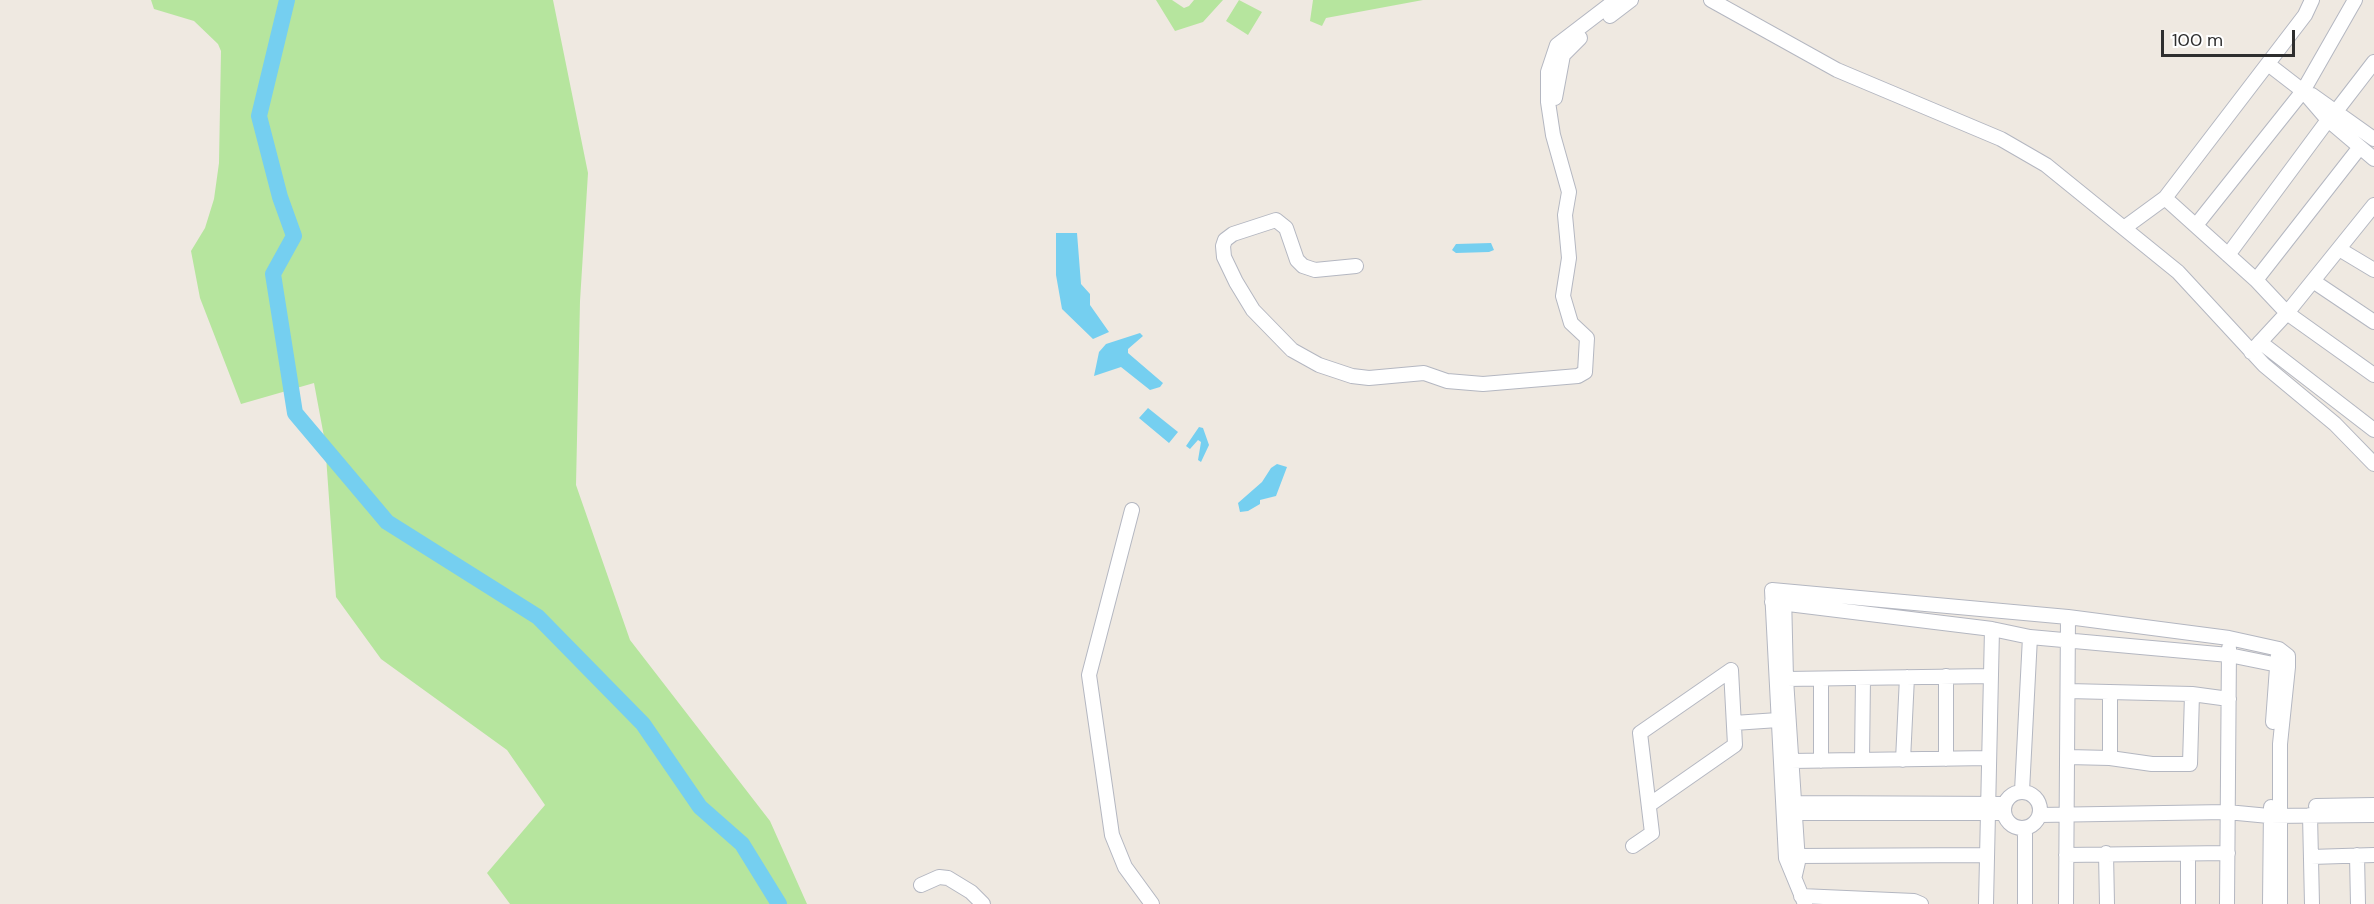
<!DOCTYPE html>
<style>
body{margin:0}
#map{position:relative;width:2374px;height:904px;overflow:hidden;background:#efe9e1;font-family:"DM Sans",sans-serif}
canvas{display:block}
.scale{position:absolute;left:2161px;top:30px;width:134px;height:27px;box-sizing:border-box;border:3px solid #2e2e2e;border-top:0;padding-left:8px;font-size:18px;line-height:21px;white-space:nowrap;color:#2e2e2e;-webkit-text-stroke:4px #fff;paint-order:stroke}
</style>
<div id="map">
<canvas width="2374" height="904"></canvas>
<div class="scale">100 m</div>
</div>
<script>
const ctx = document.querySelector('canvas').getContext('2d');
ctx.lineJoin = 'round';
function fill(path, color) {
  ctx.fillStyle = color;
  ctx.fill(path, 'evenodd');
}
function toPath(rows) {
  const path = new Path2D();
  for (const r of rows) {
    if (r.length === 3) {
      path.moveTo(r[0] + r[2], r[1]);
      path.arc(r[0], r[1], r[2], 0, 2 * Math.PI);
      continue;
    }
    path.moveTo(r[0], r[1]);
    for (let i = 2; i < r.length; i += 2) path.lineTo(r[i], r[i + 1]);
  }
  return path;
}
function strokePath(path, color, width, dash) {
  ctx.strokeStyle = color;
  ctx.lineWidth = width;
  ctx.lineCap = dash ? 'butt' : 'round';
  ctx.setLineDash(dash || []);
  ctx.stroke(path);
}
const green = toPath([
 [151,0,553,0,588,173,580,301,576,485,630,640,770,821,807,904,510,904,487,873,545,805,507,750,381,659,336,597,325,442,314,383,241,404,200,298,191,251,205,228,214,199,219,163,221,51,218,44,194,21,154,9],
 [1156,0,1172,0,1184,8,1189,6,1194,0,1223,0,1203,22,1175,31],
 [1239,0,1262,12,1248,35,1226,21],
 [1313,0,1423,0,1326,18,1322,26,1310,21]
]);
const water = toPath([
 [1056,233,1077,233,1081,284,1090,294,1090,305,1109,332,1093,339,1062,309,1056,275],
 [1491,243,1494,250,1489,252,1456,253,1452,250,1456,244],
 [1140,333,1143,336,1128,349,1128,353,1163,383,1160,387,1150,390,1121,367,1094,376,1099,352,1106,344],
 [1148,408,1178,432,1169,443,1139,418],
 [1199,427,1203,428,1209,445,1201,462,1198,460,1201,442,1198,440,1190,449,1186,446],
 [1277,464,1287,467,1276,496,1260,500,1260,504,1248,511,1240,512,1238,503,1262,482,1271,468]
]);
const river = toPath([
 [287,0,259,116,280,197,294,236,273,274,295,413,387,522,538,617,643,724,700,807,742,844,779,904]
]);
const minor = toPath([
 [1711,0,1837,70,2001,139,2046,165,2178,272,2264,365,2335,424,2374,464],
 [1610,16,1631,0],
 [2268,64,2303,91,2328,120,2374,159],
 [2312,95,2374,139],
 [1555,98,1563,55,1580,38],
 [2337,110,2374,62],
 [2165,198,2256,280,2287,313,2374,375],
 [2197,224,2303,91,2355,0],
 [2124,228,2165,198,2305,15,2312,0],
 [2339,249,2374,270],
 [2228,255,2328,120],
 [1356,266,1315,270,1303,266,1297,260,1286,228,1276,220,1233,234,1225,240,1223,246,1224,257,1236,282,1253,310,1292,350,1319,365,1352,376,1369,378,1424,373,1447,381,1483,384,1578,376,1585,372,1587,338,1571,323,1563,296,1569,258,1565,215,1569,192,1553,135,1548,102,1548,72,1557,45,1616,0],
 [2256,280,2360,147],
 [2313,281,2374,322],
 [2260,342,2374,430],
 [2251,352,2287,313,2374,205],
 [1132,510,1089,675,1112,835,1125,867,1152,904],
 [1784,595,1786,679,1798,862,1795,875],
 [1772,602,1992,629,2030,637,2229,655,2288,667],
 [1946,676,1946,759],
 [1786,679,1991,676],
 [1821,679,1821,761],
 [2068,691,2192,694,2229,699],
 [2110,692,2110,758],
 [2273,722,2278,654],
 [1734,723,1778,720,1787,722],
 [2068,757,2110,758,2152,764,2190,764,2192,694],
 [1862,760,1863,678],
 [1903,760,1907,677],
 [1791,761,1989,758],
 [2022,791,2030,637],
 [2022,810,18],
 [1794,803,2005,804],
 [2316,806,2374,805],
 [1795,813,2004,813],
 [2040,815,2227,812,2269,816,2374,815],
 [2310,815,2312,904],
 [2025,828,2025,904],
 [1633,846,1652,833,1640,733,1731,670,1735,745,1649,805],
 [2106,853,2107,904],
 [2066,855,2228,853],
 [2357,855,2358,904],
 [1797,856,1987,855],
 [2311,857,2374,855],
 [921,885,939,877,948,878,971,892,983,904],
 [1801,896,1914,901,1921,904],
 [1805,904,1786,858,1772,590,2068,617,2229,638,2279,649,2288,656,2288,667,2280,744,2280,904],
 [1986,904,1992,629],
 [2066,904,2068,617],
 [2188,904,2188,854],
 [2227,904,2229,648],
 [2270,904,2271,807]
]);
fill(green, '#b6e59e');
fill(water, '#75cff0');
strokePath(river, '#75cff0', 16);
strokePath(minor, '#b4b7c1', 16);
strokePath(minor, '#fff', 14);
</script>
